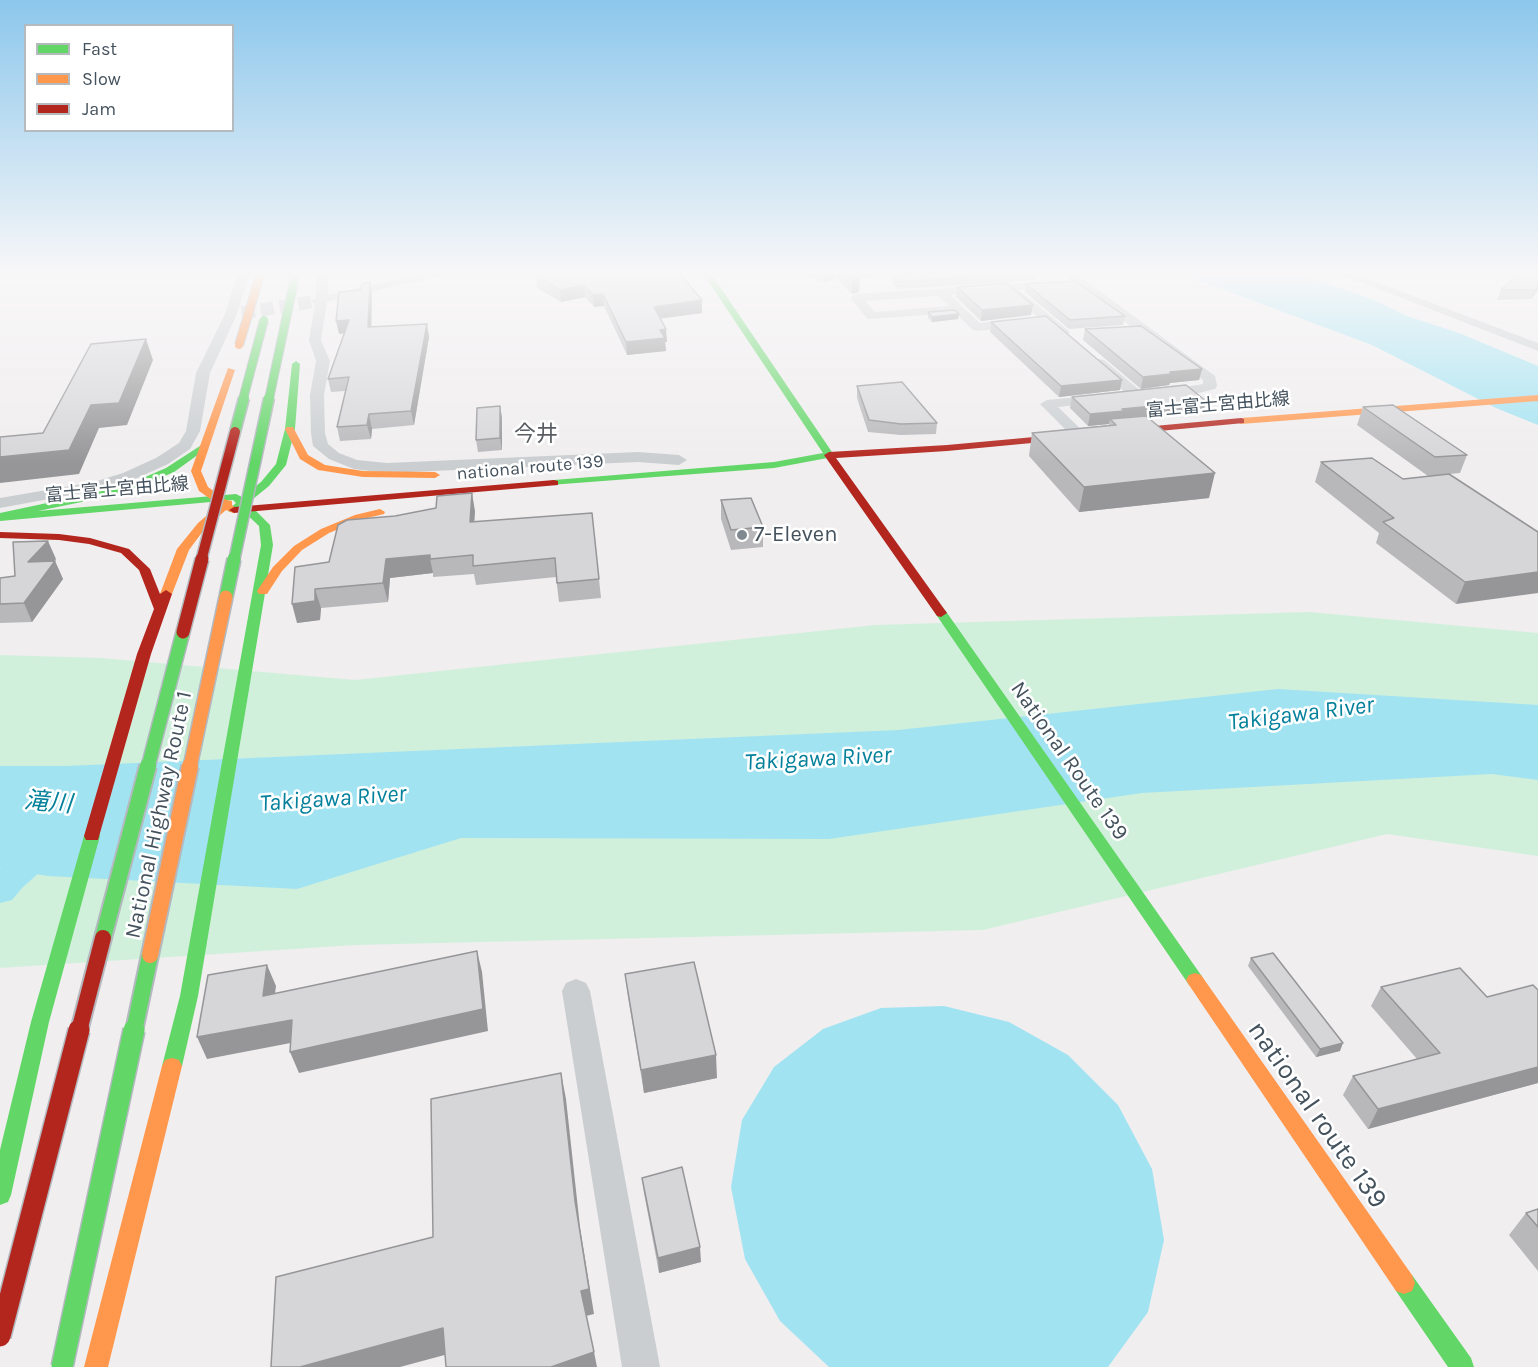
<!DOCTYPE html>
<meta charset="utf-8">
<style>
body{margin:0}
#map{position:relative;width:1538px;height:1367px;overflow:hidden;background:#f0eeef;font-family:Karla,sans-serif}
canvas{display:block}
.legend{position:absolute;left:24px;top:24px;width:210px;height:108px;box-sizing:border-box;background:#fff;border:2px solid #b4babe;margin:0;padding:8px 10px;list-style:none;font-size:18px;color:#44525d}
.legend li{display:flex;align-items:center;gap:12px;height:30px}
.legend b{width:30px;border:2px solid #b4babe}
</style>
<div id="map">
<canvas width="1538" height="1367"></canvas>
<ul class="legend">
<li><b style="height:8px;background:#63d668"></b>Fast</li>
<li><b style="height:8px;background:#ff974d"></b>Slow</li>
<li><b style="height:8px;background:#b3261e"></b>Jam</li>
</ul>
</div>
<script>
const ctx = document.querySelector('canvas').getContext('2d');
ctx.lineJoin = 'round';
function fill(path, color) {
  ctx.fillStyle = color;
  ctx.fill(path, 'evenodd');
}
function toPath(rows) {
  const path = new Path2D();
  for (const r of rows) {
    path.moveTo(r[0], r[1]);
    for (let i = 2; i < r.length; i += 2) path.lineTo(r[i], r[i + 1]);
  }
  return path;
}
function strokePath(path, color, width, dash) {
  ctx.strokeStyle = color;
  ctx.lineWidth = width;
  ctx.lineCap = dash ? 'butt' : 'round';
  ctx.setLineDash(dash || []);
  ctx.stroke(path);
}
function label(font, color, halo, rows, align = 'center') {
  ctx.font = font + ' Karla,"Noto Sans JP",sans-serif';
  ctx.lineWidth = 5;
  ctx.setLineDash([]);
  ctx.textBaseline = 'middle';
  ctx.strokeStyle = halo;
  ctx.fillStyle = color;
  for (const [text, x, y, turn = 0] of rows) {
    ctx.save();
    ctx.translate(x, y);
    ctx.rotate((+turn || 0) * Math.PI / 180);
    ctx.textAlign = isNaN(turn) ? turn : align;
    if (halo) ctx.strokeText(text, 0, 0);
    ctx.fillText(text, 0, 0);
    ctx.restore();
  }
}
const green = toPath([
 [1309,612,1538,633,1538,856,1387,834,983,930,356,945,0,968,0,655,101,658,355,680,875,625]
]);
const water = toPath([
 [1176,272,1292,272,1372,299,1407,316,1459,333,1538,366,1538,425,1496,408,1372,345],
 [1278,689,1538,705,1538,780,1492,774,1142,793,829,839,461,838,297,889,48,876,0,868,0,766,66,766,898,730],
 [944,1006,1009,1022,1068,1055,1118,1105,1152,1169,1164,1240,1148,1312,1108,1367,829,1367,780,1321,745,1259,731,1187,742,1120,774,1067,823,1029,881,1008]
]);
const canal = toPath([
 [48,836,59,839,64,847,59,855,22,888,12,900,0,903,0,869,37,839,48,836]
]);
const streetTunnel = toPath([
 [242,313,317,301]
]);
const street = toPath([
 [238,272,250,272,237,314,210,373,200,431,190,449,168,464,135,479,103,489,0,508,0,498,94,482,123,473,156,458,179,443,186,431,196,373,225,314,238,272],
 [316,272,328,272,328,295,429,272,449,272,444,275,327,302,321,340,330,361,324,395,325,433,328,444,339,453,357,460,387,463,638,452,679,455,687,460,679,465,638,462,387,473,354,469,329,459,313,446,311,433,310,395,316,361,309,340,315,304,311,301,316,298,316,272],
 [1063,272,1074,272,1215,376,1217,386,1215,389,1199,393,1158,396,1156,393,1158,390,1198,385,1203,384,1203,380,1075,285,1063,272],
 [1335,272,1350,272,1538,343,1538,351,1335,272],
 [1055,281,1061,284,1059,286,1019,290,1068,330,1070,333,1064,337,1060,336,1007,291,950,295,980,323,1017,319,1023,323,1017,327,977,331,973,330,955,313,868,319,850,298,856,294,1055,281],
 [938,296,949,306,875,312,865,301,938,296],
 [1099,359,1104,360,1143,393,1145,396,1143,399,1133,399,1094,366,1092,363,1094,360,1099,359],
 [1099,395,1104,396,1106,399,1104,402,1058,407,1088,436,1080,441,1075,439,1040,404,1047,400,1099,395],
 [576,979,586,983,590,991,660,1367,622,1367,562,991,566,983,576,979]
]);
const fast = toPath([
 [702,272,710,272,834,455,833,457,774,468,550,485,550,481,554,480,774,462,823,453,702,272],
 [296,361,300,364,295,429,286,465,269,486,248,503,270,525,273,545,198,996,182,1066,179,1072,172,1074,165,1072,162,1066,180,996,261,545,259,526,241,509,237,512,229,512,228,510,236,503,233,500,0,521,0,513,94,493,136,481,166,468,203,444,208,447,206,449,174,472,144,485,96,499,38,511,236,494,242,497,261,482,276,464,285,429,292,364,296,361],
 [941,609,945,610,1201,975,1204,980,1201,985,1195,987,1189,985,935,613,941,609],
 [92,830,98,832,100,836,49,1022,11,1195,8,1202,0,1205,0,1150,31,1022,84,836,86,832,92,830],
 [1404,1272,1412,1275,1471,1358,1474,1367,1448,1367,1396,1291,1393,1283,1396,1275,1404,1272]
]);
const slow = toPath([
 [228,368,235,370,201,471,208,487,226,500,232,501,232,505,238,510,233,513,226,510,206,527,189,550,172,594,170,597,162,597,160,594,177,549,198,523,219,505,199,491,191,471,228,368],
 [1538,395,1538,401,1241,424,1236,421,1241,418,1538,395],
 [287,427,293,427,308,455,325,465,363,471,435,472,440,475,435,478,363,477,318,470,300,459,285,429,287,427],
 [380,509,385,512,384,514,363,519,329,533,302,550,282,571,267,594,259,594,257,591,273,567,294,546,321,529,355,515,380,509],
 [1195,973,1201,975,1412,1275,1415,1283,1412,1291,1404,1294,1396,1291,1189,985,1186,980,1189,975,1195,973],
 [172,1058,179,1060,182,1066,108,1367,84,1367,162,1066,165,1060,172,1058]
]);
const jam = toPath([
 [1241,418,1244,419,1244,423,947,451,836,458,947,613,941,617,937,616,824,455,829,452,947,445,1241,418],
 [554,480,558,481,558,485,234,513,229,510,234,507,554,480],
 [0,532,59,534,90,538,129,549,150,569,160,594,166,590,172,594,151,654,98,840,86,840,84,836,137,654,154,609,139,570,121,553,89,544,59,540,0,538,0,532]
]);
const fastBridgeFar4 = toPath([
 [243,399,264,320],
 [269,399,296,272]
]);
const fastBridgeFar3 = toPath([
 [235,432,244,398],
 [234,561,269,398]
]);
const fastBridgeFar2 = toPath([
 [226,597,234,559],
 [148,767,183,632]
]);
const fastBridgeFar1 = toPath([
 [103,938,148,766],
 [134,1031,150,955]
]);
const fastBridge = toPath([
 [62,1367,134,1030]
]);
const slowBridgeFar2 = toPath([
 [239,345,261,272]
]);
const slowBridgeFar1 = toPath([
 [190,767,226,597]
]);
const slowBridge = toPath([
 [150,955,190,766]
]);
const jamBridgeFar3 = toPath([
 [201,561,235,432]
]);
const jamBridgeFar2 = toPath([
 [183,632,202,559]
]);
const jamBridgeFar1 = toPath([
 [79,1031,103,938]
]);
const jamBridge = toPath([
 [0,1336,79,1030]
]);
const wall = toPath([
 [795,272,881,272,860,279,859,292,852,294,836,278,826,282],
 [1520,272,1538,290,1531,299,1497,300,1501,290],
 [1037,273,1036,280,898,289,892,283,892,276],
 [536,276,702,300,702,313,660,319,667,342,665,342,666,351,627,355,604,306,594,307,585,297,561,302,537,288],
 [1026,284,1125,316,1123,325,1069,329,1025,292],
 [957,287,1031,315,981,321,956,297],
 [372,294,371,327,429,337,414,425,372,429,371,439,340,441,337,427,345,391,331,392,328,379,344,333,339,334],
 [928,312,958,319,932,322,928,318],
 [991,322,1120,390,1059,397,990,332],
 [1085,329,1202,369,1199,380,1170,383,1169,385,1141,389,1083,340],
 [857,386,937,423,936,434,901,435,868,432,857,398],
 [1072,397,1206,401,1203,412,1148,418,1209,498,1079,512,1029,456,1032,433,1109,425,1109,424,1088,426,1070,408],
 [500,406,502,418,502,450,478,452,476,440],
 [1363,407,1467,455,1460,473,1428,476,1357,425],
 [1321,462,1403,479,1538,532,1456,604,1376,543,1379,533,1315,482],
 [721,500,763,527,763,547,731,550,721,519],
 [475,511,474,522,592,513,601,598,559,602,556,577,476,585,474,574,433,577,433,573,390,578,388,602,321,608,320,620,297,623,329,562],
 [56,559,55,561,63,579,32,622,0,623,0,578,15,576],
 [1251,958,1340,1051,1316,1057,1248,966],
 [625,974,717,1078,644,1093,628,997],
 [1381,987,1487,997,1538,990,1538,1083,1368,1129,1343,1095,1353,1076,1417,1059,1371,1006],
 [642,1178,701,1262,659,1273,644,1193],
 [1538,1209,1538,1271,1509,1235,1526,1213]
]);
const shadedWall = toPath([
 [826,272,836,272,836,278,826,282],
 [858,272,881,272,860,279,859,292,852,294,852,276],
 [370,282,372,294,371,340,368,327],
 [584,285,585,297,561,302,560,290],
 [1538,286,1538,290,1531,299,1535,290],
 [603,294,604,306,594,307,593,295],
 [702,300,702,313,654,319,654,307],
 [1033,305,1031,315,981,321,982,310],
 [959,314,958,319,932,322,932,317],
 [349,320,352,332,339,334,336,321],
 [427,324,429,337,414,425,411,411],
 [666,329,667,342,665,342,666,351,627,355,626,342,660,330],
 [146,339,153,360,127,425,99,428,79,474,0,483,0,457,91,405],
 [1202,369,1199,380,1170,383,1169,385,1141,389,1143,377,1170,372],
 [1122,380,1120,390,1059,397,1061,386],
 [1206,401,1203,412,1122,420,1110,419,1109,424,1088,426,1090,414,1122,409],
 [500,406,502,418,502,450,500,438],
 [369,414,372,429,371,439,367,425],
 [1215,473,1209,498,1079,512,1084,487],
 [472,493,475,511,473,540,470,522],
 [48,541,56,559,36,581,28,562],
 [430,555,430,559,433,573,390,578,388,602,383,583,386,559],
 [55,561,63,579,32,622,24,603],
 [1538,572,1538,593,1456,604,1465,582],
 [315,589,321,608,320,620,297,623,292,604],
 [477,951,482,972,488,1031,299,1073,290,1052],
 [267,965,276,986,272,1017,263,996],
 [292,1020,301,1041,207,1059,197,1037],
 [1343,1043,1340,1051,1316,1057,1320,1049],
 [716,1055,717,1078,644,1093,641,1070],
 [1538,1067,1538,1083,1368,1129,1378,1109],
 [561,1073,566,1099,580,1227,594,1314,586,1316,581,1291,575,1201],
 [700,1247,701,1262,659,1273,658,1258],
 [443,1328,452,1353,400,1367,300,1367],
 [594,1352,597,1367,551,1367]
]);
const building = toPath([
 [555,272,678,272,702,300,654,307,666,329,660,330,665,338,626,342,603,294,593,295,584,285,560,290,536,276,555,272],
 [848,272,860,272,860,274,852,276,848,272],
 [942,272,1035,272,1037,273,898,282,892,276,942,272],
 [1520,272,1538,272,1538,286,1535,290,1501,290,1520,272],
 [1075,281,1125,316,1070,320,1026,284,1075,281],
 [370,282,368,327,427,324,411,411,369,414,367,425,337,427,349,377,328,379,349,320,336,321,339,292,360,290,362,284,370,282],
 [1006,283,1033,305,982,310,957,287,1006,283],
 [955,310,959,314,932,317,928,312,955,310],
 [1046,316,1122,380,1061,386,991,322,1046,316],
 [1141,326,1202,369,1170,372,1171,374,1143,377,1085,329,1141,326],
 [146,339,119,403,91,405,69,450,0,457,0,437,43,433,91,344,146,339],
 [902,382,937,423,901,424,869,420,857,386,902,382],
 [1186,385,1206,401,1122,409,1124,411,1090,414,1072,397,1186,385],
 [1393,405,1467,455,1435,457,1363,407,1393,405],
 [500,406,500,438,476,440,477,408,500,406],
 [1146,416,1215,473,1084,487,1032,433,1116,425,1110,419,1146,416],
 [1372,458,1403,479,1449,474,1538,532,1538,572,1465,582,1383,522,1394,518,1321,462,1372,458],
 [472,493,470,522,592,513,599,579,557,583,555,558,473,566,473,555,430,559,430,555,386,559,383,583,315,589,315,601,292,604,295,567,329,562,338,525,347,520,395,516,436,508,437,496,472,493],
 [751,498,763,527,731,530,721,500,751,498],
 [48,541,28,562,55,561,24,603,0,604,0,578,15,576,13,542,48,541],
 [477,951,483,1009,290,1052,292,1020,197,1037,208,975,267,965,263,996,477,951],
 [1273,953,1343,1043,1320,1049,1251,958,1273,953],
 [694,962,716,1055,641,1070,625,974,694,962],
 [1460,968,1487,997,1533,985,1538,990,1538,1067,1378,1109,1353,1076,1440,1053,1381,987,1460,968],
 [561,1073,575,1201,589,1289,581,1291,594,1352,551,1367,446,1367,443,1328,300,1367,271,1367,276,1277,433,1237,431,1099,561,1073],
 [682,1167,700,1247,658,1258,642,1178,682,1167],
 [1538,1209,1538,1227,1526,1213,1538,1209]
]);
const markers = [
 [742,535,6,"#808990"]
];
const farStreetnames = [
 ["富士富士宮由比線",1218,405,-5],
 ["national route 139",530,468,-5],
 ["富士富士宮由比線",117,490,-5]
];
const farQuarternames = [
 ["今井",536,435]
];
const poiNames = [
 ["7-Eleven",754,535]
];
const streetNames = [
 ["National Route 139",1069,761,55],
 ["National Highway Route 1",159,815,-78]
];
const waterNames = [
 ["Takigawa River",1301,714,-7],
 ["Takigawa River",818,759,-3],
 ["Takigawa River",333,799,-4],
 ["滝川",48,803,5]
];
const nearStreetnames = [
 ["national route 139",1317,1115,55]
];
fill(green, '#d1f0dc');
fill(water, '#a2e3f2');
fill(canal, '#a2e3f2');
strokePath(streetTunnel, '#c5c7ca', 13, [13, 6]);
fill(street, '#caced0');
fill(fast, '#63d668');
fill(slow, '#ff974d');
fill(jam, '#b3261e');
strokePath(fastBridgeFar4, '#b3b9bf', 10, []);
strokePath(fastBridgeFar3, '#b3b9bf', 13, []);
strokePath(fastBridgeFar2, '#b3b9bf', 16, []);
strokePath(fastBridgeFar1, '#b3b9bf', 20, []);
strokePath(fastBridge, '#b3b9bf', 24, []);
strokePath(slowBridgeFar2, '#b3b9bf', 10, []);
strokePath(slowBridgeFar1, '#b3b9bf', 16, []);
strokePath(slowBridge, '#b3b9bf', 20, []);
strokePath(jamBridgeFar3, '#b3b9bf', 13, []);
strokePath(jamBridgeFar2, '#b3b9bf', 16, []);
strokePath(jamBridgeFar1, '#b3b9bf', 20, []);
strokePath(jamBridge, '#b3b9bf', 24, []);
strokePath(fastBridgeFar4, '#63d668', 8);
strokePath(fastBridgeFar3, '#63d668', 10);
strokePath(fastBridgeFar2, '#63d668', 13);
strokePath(fastBridgeFar1, '#63d668', 16);
strokePath(fastBridge, '#63d668', 21);
strokePath(slowBridgeFar2, '#ff974d', 8);
strokePath(slowBridgeFar1, '#ff974d', 13);
strokePath(slowBridge, '#ff974d', 16);
strokePath(jamBridgeFar3, '#b3261e', 10);
strokePath(jamBridgeFar2, '#b3261e', 13);
strokePath(jamBridgeFar1, '#b3261e', 16);
strokePath(jamBridge, '#b3261e', 21);
fill(wall, '#b8b8bb');
fill(shadedWall, '#969698');
fill(building, '#d6d6d9');
strokePath(building, '#969698', 1.5);
const sky = ctx.createLinearGradient(0, 0, 0, 463);
sky.addColorStop(0, '#8cc7ec');
sky.addColorStop(0.59, '#f8f7f8');
sky.addColorStop(1, '#f8f7f800');
ctx.fillStyle = sky;
ctx.fillRect(0, 0, 1538, 463);
for (const [x, y, r, color] of markers) {
  const dot = new Path2D();
  dot.arc(x, y, r, 0, 2 * Math.PI);
  ctx.fillStyle = color;
  ctx.fill(dot);
  strokePath(dot, '#fff', 2);
}
label('18px', '#44525d', '#fff', farStreetnames);
label('22px', '#5a5e63', '#fff', farQuarternames);
label('22px', '#44525d', '#fff', poiNames, 'left');
label('22px', '#44525d', '#fff', streetNames);
label('italic 24px', '#03809b', '#fff', waterNames);
label('27px', '#44525d', '#fff', nearStreetnames);
</script>
